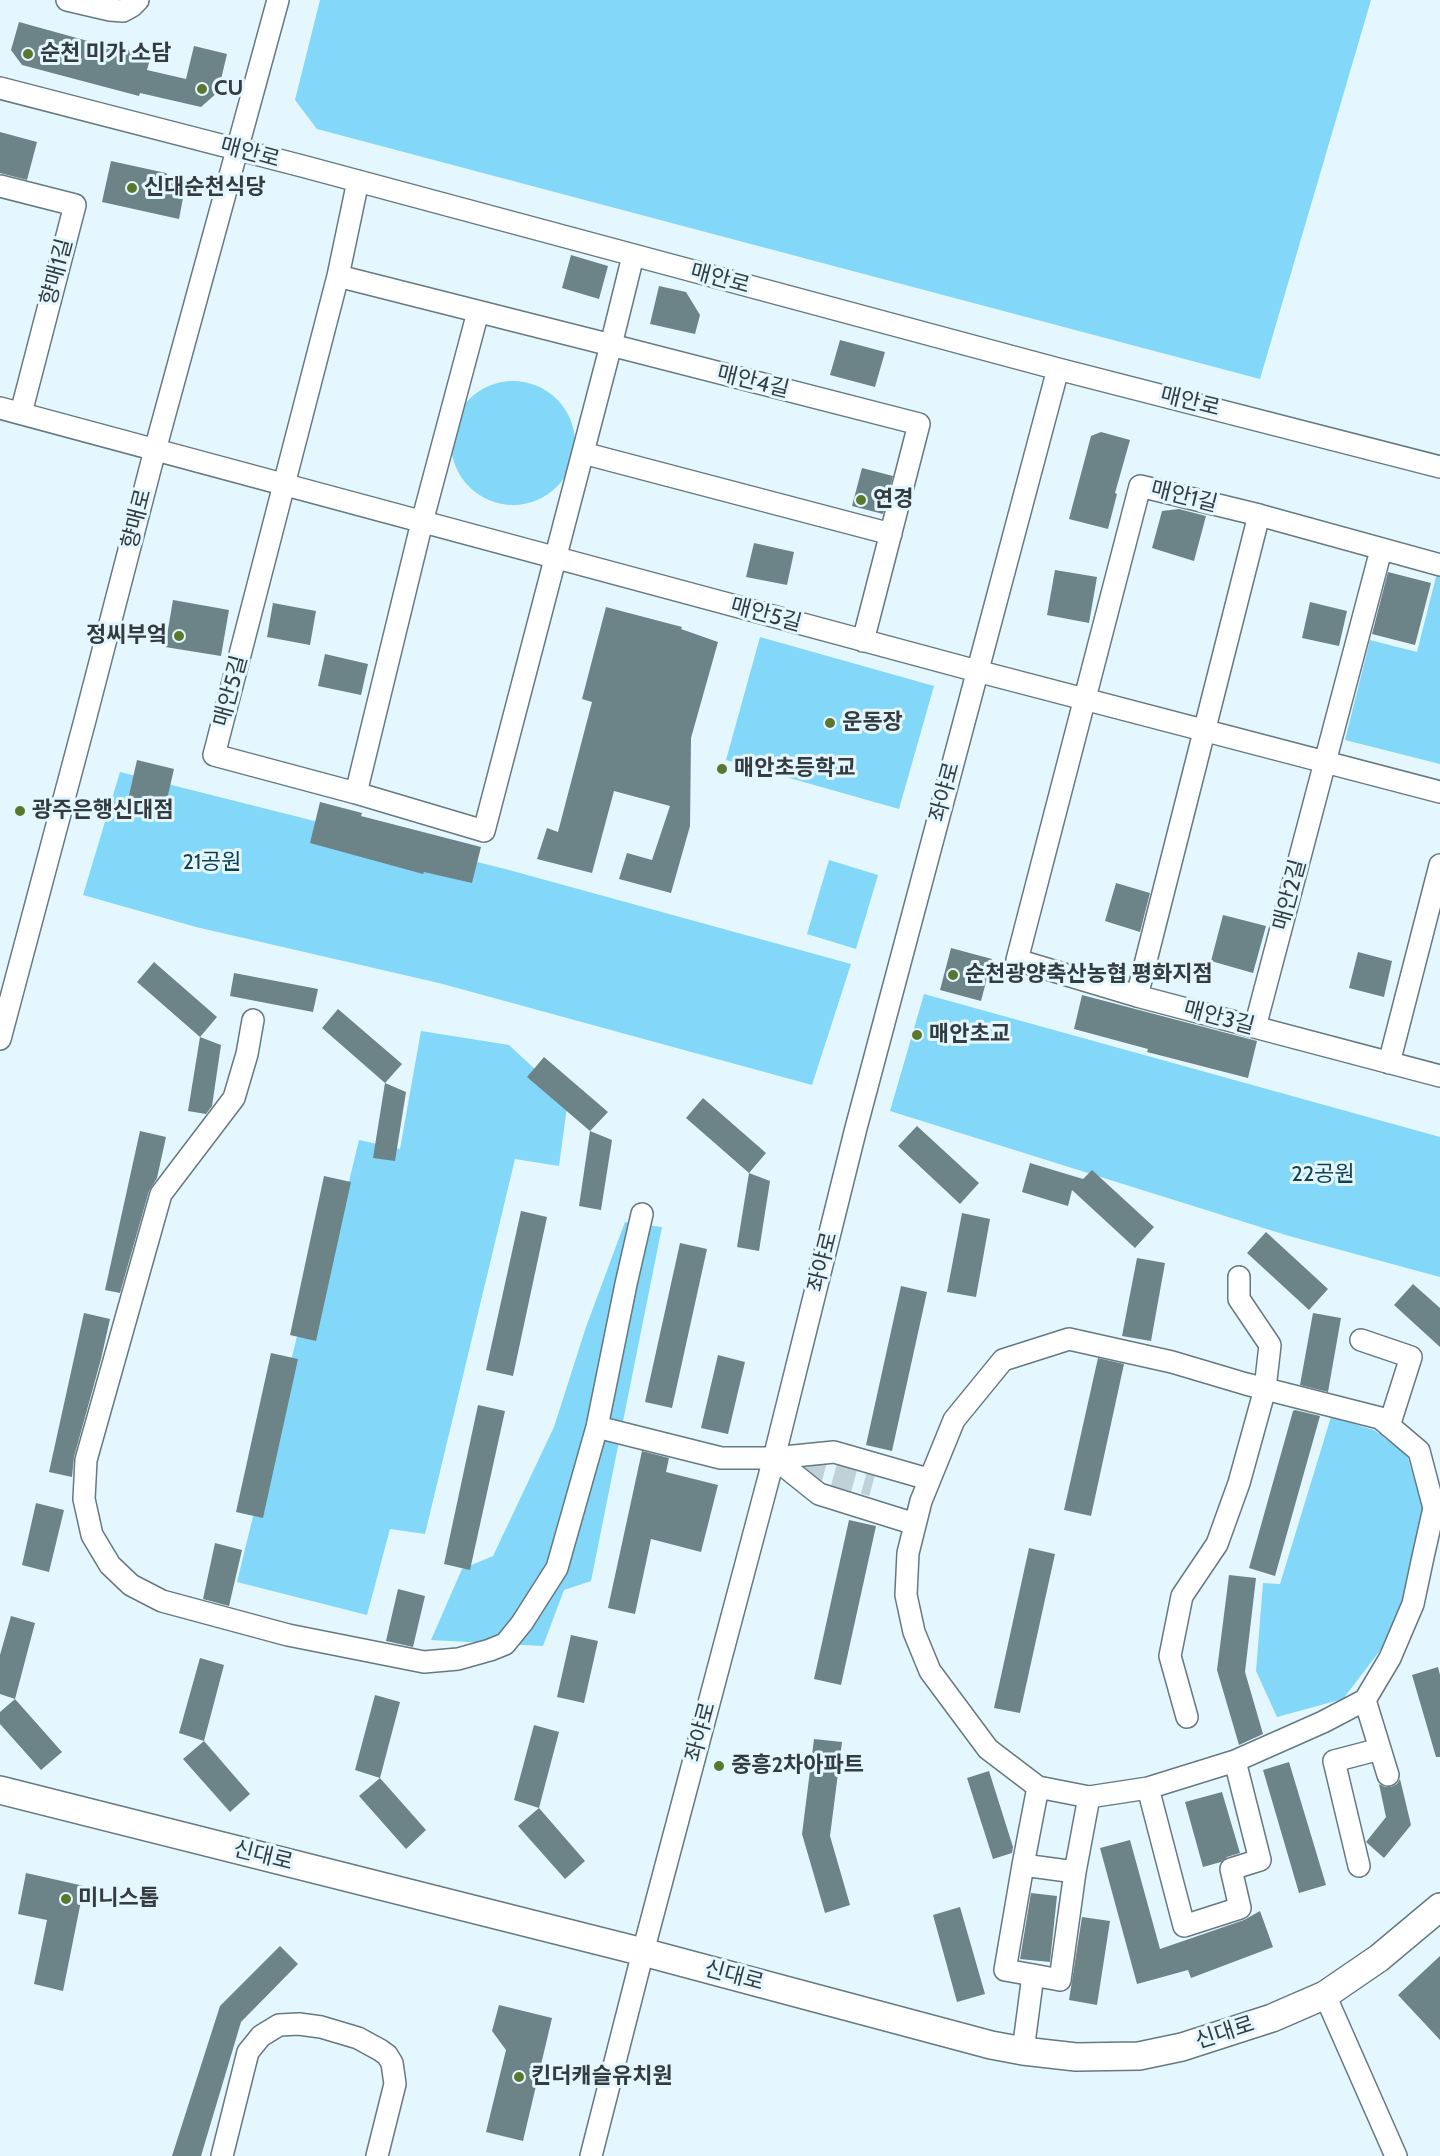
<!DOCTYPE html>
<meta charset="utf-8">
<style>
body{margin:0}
canvas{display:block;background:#e4f6fe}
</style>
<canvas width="1440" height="2156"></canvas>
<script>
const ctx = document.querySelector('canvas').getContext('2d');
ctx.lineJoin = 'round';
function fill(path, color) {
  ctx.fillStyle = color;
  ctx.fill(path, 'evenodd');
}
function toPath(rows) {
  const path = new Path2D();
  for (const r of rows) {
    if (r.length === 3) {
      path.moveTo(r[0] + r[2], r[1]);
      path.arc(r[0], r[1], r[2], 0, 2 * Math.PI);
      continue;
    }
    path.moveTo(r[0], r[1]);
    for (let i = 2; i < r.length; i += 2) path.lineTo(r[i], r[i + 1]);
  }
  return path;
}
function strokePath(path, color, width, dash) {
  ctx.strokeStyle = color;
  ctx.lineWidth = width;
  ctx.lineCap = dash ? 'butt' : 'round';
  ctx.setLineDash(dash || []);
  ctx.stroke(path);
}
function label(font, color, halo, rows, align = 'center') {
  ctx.font = font + ' Cabin,"Noto Sans KR",sans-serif';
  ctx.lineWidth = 6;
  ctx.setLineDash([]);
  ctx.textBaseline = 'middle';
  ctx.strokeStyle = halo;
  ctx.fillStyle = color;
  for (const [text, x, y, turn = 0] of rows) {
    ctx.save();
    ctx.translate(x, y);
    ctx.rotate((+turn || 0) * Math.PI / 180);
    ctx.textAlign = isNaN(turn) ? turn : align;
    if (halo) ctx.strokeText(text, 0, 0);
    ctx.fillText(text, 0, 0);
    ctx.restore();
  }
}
const green = toPath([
 [320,0,1371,0,1260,379,317,129,295,100],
 [513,443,62],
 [1437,573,1440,573,1440,764,1345,740,1370,640,1417,652],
 [760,637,934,686,899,809,726,760],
 [120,772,509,870,851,964,812,1085,439,983,196,927,83,895],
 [829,860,878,875,856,949,807,934],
 [924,994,1440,1137,1440,1277,1289,1236,890,1111],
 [421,1031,509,1045,568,1100,559,1166,515,1159,425,1534,390,1529,367,1615,237,1582,299,1328,312,1335,359,1140,400,1149],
 [625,1222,662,1227,591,1581,564,1590,543,1646,431,1640,462,1569,493,1556,554,1427,586,1327],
 [1331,1417,1374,1430,1407,1455,1424,1512,1409,1583,1385,1644,1343,1699,1277,1717,1256,1671,1263,1583,1280,1584]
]);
const building = toPath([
 [19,22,95,43,96,41,151,56,147,70,186,79,194,46,227,54,218,92,201,107,140,93,139,96,22,65,11,50],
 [0,132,37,142,27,180,0,173],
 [111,161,166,173,183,198,179,219,102,202],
 [571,255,608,266,599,299,562,288],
 [659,286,686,292,700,315,695,334,650,324],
 [840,340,885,352,875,387,830,375],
 [1101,432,1130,440,1115,493,1117,494,1108,529,1069,519,1091,436],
 [862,468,893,476,883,514,852,506],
 [1179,509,1206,516,1194,561,1152,548,1162,511],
 [754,543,794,552,787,585,746,577],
 [1055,570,1097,577,1089,623,1047,615],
 [1388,572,1431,583,1415,645,1372,634],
 [173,600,229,610,221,656,165,647],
 [1310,602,1347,611,1339,646,1302,638],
 [273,603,316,611,310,645,267,637],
 [606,607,682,627,681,629,718,642,691,738,690,826,671,893,619,879,627,853,652,860,670,806,614,791,592,873,537,859,547,828,558,832,592,702,582,699],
 [325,654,368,664,361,695,318,686],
 [137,760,174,769,165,808,128,800],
 [320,802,362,813,361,816,481,847,472,883,424,872,423,874,310,843],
 [1116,883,1150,893,1140,932,1105,921],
 [1223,915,1266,926,1253,973,1211,961],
 [951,948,992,959,981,1001,940,990],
 [1358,952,1392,961,1384,997,1349,988],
 [154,962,217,1017,200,1037,137,982],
 [234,973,318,989,313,1012,230,996],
 [1082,995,1257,1041,1248,1078,1147,1052,1148,1049,1074,1029],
 [338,1009,402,1064,385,1083,322,1028],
 [200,1037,221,1045,212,1106,206,1114,188,1111],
 [544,1057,608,1112,590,1131,527,1077],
 [385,1083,406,1092,395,1161,373,1158],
 [703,1098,766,1153,749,1173,686,1118],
 [917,1126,979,1183,960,1204,898,1146],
 [140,1131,166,1137,157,1178,149,1191,120,1293,105,1290],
 [590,1131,612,1140,601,1210,579,1206],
 [1030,1163,1083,1179,1092,1170,1154,1227,1135,1248,1072,1190,1068,1206,1022,1192],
 [749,1173,770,1181,759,1251,737,1247],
 [324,1176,351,1182,316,1341,290,1335],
 [521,1211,547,1217,513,1376,486,1370],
 [962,1213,990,1219,976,1297,947,1292],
 [1266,1232,1328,1289,1309,1310,1247,1253],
 [680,1243,707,1249,672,1408,645,1402],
 [1137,1258,1165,1263,1151,1341,1122,1336],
 [1413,1284,1440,1308,1440,1347,1394,1305],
 [901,1286,927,1292,892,1451,866,1445],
 [84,1313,110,1319,101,1359,74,1457,72,1477,49,1472],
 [1313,1313,1341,1318,1328,1392,1300,1385],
 [271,1353,298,1359,263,1518,236,1512],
 [718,1355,745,1362,728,1434,701,1428],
 [1098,1358,1124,1364,1091,1516,1064,1510],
 [478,1405,505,1411,470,1570,444,1564],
 [1295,1410,1320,1416,1275,1576,1249,1568,1293,1411],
 [642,1451,669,1458,666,1472,718,1485,701,1552,651,1539,635,1614,608,1608],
 [36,1503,64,1510,49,1572,22,1565],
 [849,1520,876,1526,841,1685,814,1679],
 [215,1543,242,1550,229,1606,203,1599],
 [1029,1548,1055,1554,1020,1713,994,1708],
 [1229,1575,1256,1578,1245,1672,1263,1734,1239,1745,1217,1670],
 [398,1589,425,1596,413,1647,386,1641],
 [11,1616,35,1623,15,1699,0,1694,0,1655],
 [571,1635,598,1641,584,1703,557,1697],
 [200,1658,224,1665,204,1741,179,1733],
 [1438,1667,1440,1675,1440,1757,1436,1757,1412,1675],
 [375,1695,400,1702,380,1778,355,1770],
 [15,1699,62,1752,41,1770,0,1724,0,1712],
 [534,1725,559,1732,539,1808,514,1800],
 [814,1739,842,1742,830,1836,850,1905,825,1913,802,1834],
 [204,1741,250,1794,230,1812,183,1759],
 [1289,1762,1326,1885,1299,1893,1263,1770],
 [989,1771,1013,1847,1012,1853,993,1859,967,1778],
 [380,1778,426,1830,406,1849,359,1796],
 [1400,1779,1411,1825,1384,1858,1366,1842,1386,1817,1379,1784,1385,1787,1391,1787,1397,1784],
 [1222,1792,1240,1853,1227,1857,1221,1862,1203,1867,1185,1802],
 [539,1808,585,1861,565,1879,518,1826],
 [1130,1840,1160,1949,1244,1920,1260,1911,1273,1947,1191,1978,1188,1970,1137,1984,1100,1848],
 [26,1873,84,1886,63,1991,34,1984,47,1920,18,1914],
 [1031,1893,1057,1896,1050,1962,1020,1959],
 [960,1907,985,1994,957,2002,933,1915],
 [1082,1917,1110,1921,1097,2005,1069,2000],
 [280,1946,298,1964,241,2022,201,2156,172,2156,220,2006],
 [1440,1956,1440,2040,1398,1995],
 [499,2005,552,2018,523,2141,486,2132,506,2050,492,2031]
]);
const minorTunnel = toPath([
 [774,1459,872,1486]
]);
const minor = toPath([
 [67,0,110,10,123,11,132,6,138,0],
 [0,88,302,166,1058,369,1440,467],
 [0,186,75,205,21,413],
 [633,256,611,345,484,831,356,793,214,755,338,276,611,345,919,424,863,641],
 [338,276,358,181],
 [0,408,977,671,1440,792],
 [583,453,891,534],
 [1440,565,1259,515,1140,486,1017,960,1137,996,1440,1076],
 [356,793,422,522,478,312],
 [1137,996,1259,515],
 [253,1020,247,1054,234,1098,161,1194,86,1460,84,1499,92,1535,110,1565,131,1585,162,1601,288,1635,424,1662,458,1659,490,1650,505,1644,522,1623,557,1568,597,1427,721,1458,774,1458,834,1452,928,1479],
 [1255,1027,1381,550],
 [0,1039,85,720,155,450,278,0],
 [1389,1063,1440,865],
 [1361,1340,1411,1357,1389,1426],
 [597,1427,626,1284,642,1214],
 [774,1458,819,1494,915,1524],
 [1187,1717,1170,1656,1182,1596,1217,1544,1239,1483,1265,1389,1270,1345,1239,1299,1239,1277],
 [1235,1761,1323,1722,1365,1700,1388,1775],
 [1038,1787,988,1749,930,1671,914,1632,906,1595,908,1553,921,1501,954,1420,1003,1360,1069,1339,1172,1362,1246,1384,1380,1418,1419,1451,1434,1508,1423,1557,1413,1604,1390,1658,1365,1700],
 [1089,1797,1148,1788,1184,1926,1240,1908,1231,1869,1260,1860,1235,1761,1148,1788],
 [1023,1865,1038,1787,1089,1797,1075,1872],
 [1359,1866,1334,1761,1380,1749],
 [1325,1995,1396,2156],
 [1023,2051,1033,1975,1060,1980,1075,1872,1023,1865,1005,1970,1033,1975],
 [222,2156,248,2052,261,2036,279,2025,299,2024,321,2027,358,2038,380,2050,387,2055,392,2063,395,2084,377,2156],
 [591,2156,643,1952,774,1458,856,1128,1058,369]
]);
const major = toPath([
 [0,1790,643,1952,991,2045,1023,2051,1076,2057,1139,2056,1182,2047,1272,2018,1325,1995,1379,1958,1440,1907]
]);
const markers = [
 [28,54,6,"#5a782d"],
 [202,89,6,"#5a782d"],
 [132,188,6,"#5a782d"],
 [861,500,6,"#5a782d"],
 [179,636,6,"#5a782d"],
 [830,723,6,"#5a782d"],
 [722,769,6,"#5a782d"],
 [20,811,6,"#5a782d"],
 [953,975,6,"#5a782d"],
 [917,1035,6,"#5a782d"],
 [719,1766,6,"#5a782d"],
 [66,1899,6,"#5a782d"],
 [519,2077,6,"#5a782d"]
];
const poiNames = [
 ["순천 미가 소담",40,54],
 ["CU",214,89],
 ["신대순천식당",144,188],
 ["연경",873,500],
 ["정씨부엌",167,636,"right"],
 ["운동장",842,723],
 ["매안초등학교",734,769],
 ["광주은행신대점",32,811],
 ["순천광양축산농협 평화지점",965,975],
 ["매안초교",929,1035],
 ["중흥2차아파트",731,1766],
 ["미니스톱",78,1899],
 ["킨더캐슬유치원",531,2077]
];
const streetNames = [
 ["매안로",250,153,15],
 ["향매1길",57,272,-75],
 ["매안로",720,279,15],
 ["매안4길",753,382,14],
 ["매안로",1190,402,14],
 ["매안1길",1184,497,14],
 ["향매로",137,519,-76],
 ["매안5길",766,615,15],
 ["매안5길",231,691,-75],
 ["좌야로",945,792,-75],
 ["매안2길",1290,895,-75],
 ["매안3길",1219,1018,15],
 ["좌야로",823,1262,-76],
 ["좌야로",701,1732,-75],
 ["신대로",263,1856,14],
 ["신대로",734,1976,15],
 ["신대로",1225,2033,-18]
];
const parkNames = [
 ["21공원",212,863],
 ["22공원",1323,1175]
];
fill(green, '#83d8fa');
fill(building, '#6c8487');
strokePath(minorTunnel, '#c1d1d8', 21, [21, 10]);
strokePath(minor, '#657981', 24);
strokePath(major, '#657981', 30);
strokePath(minor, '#fff', 21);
strokePath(major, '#fff', 27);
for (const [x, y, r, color] of markers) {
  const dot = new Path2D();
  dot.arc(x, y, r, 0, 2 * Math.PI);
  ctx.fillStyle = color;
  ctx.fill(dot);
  strokePath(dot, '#e4f6fe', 2);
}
label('bold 22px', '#333c40', '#e4f6fe', poiNames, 'left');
label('22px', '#333c40', '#e4f6fe', streetNames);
label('22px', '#0e4152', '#e4f6fe', parkNames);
</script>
